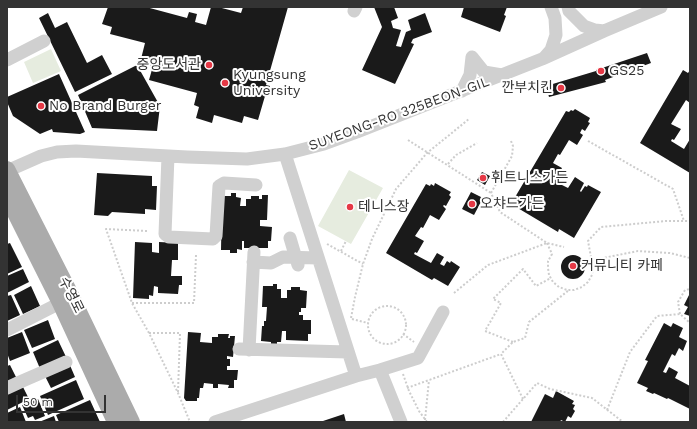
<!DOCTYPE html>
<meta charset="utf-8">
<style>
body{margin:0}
#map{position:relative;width:697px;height:429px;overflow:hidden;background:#fff;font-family:"Work Sans",sans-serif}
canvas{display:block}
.frame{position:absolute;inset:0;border:8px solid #333;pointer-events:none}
.scale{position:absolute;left:16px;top:395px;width:90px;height:18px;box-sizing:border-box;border:2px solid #333;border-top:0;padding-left:5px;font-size:12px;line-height:14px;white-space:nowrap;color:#333;-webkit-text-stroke:3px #fff;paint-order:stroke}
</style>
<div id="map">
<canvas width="697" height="429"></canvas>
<div class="frame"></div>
<div class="scale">50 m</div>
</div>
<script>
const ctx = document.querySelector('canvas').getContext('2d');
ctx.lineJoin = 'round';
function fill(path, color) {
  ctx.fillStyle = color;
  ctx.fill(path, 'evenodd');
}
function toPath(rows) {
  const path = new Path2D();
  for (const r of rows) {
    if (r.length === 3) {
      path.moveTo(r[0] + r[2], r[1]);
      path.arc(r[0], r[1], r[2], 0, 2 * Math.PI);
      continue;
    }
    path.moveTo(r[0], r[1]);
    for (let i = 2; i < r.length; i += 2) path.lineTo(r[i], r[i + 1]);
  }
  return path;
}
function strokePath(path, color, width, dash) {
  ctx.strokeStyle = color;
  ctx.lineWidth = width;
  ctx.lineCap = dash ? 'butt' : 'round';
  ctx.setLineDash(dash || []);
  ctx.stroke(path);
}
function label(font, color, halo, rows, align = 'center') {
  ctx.font = font + ' "Work Sans","Noto Sans KR",sans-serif';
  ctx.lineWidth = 4;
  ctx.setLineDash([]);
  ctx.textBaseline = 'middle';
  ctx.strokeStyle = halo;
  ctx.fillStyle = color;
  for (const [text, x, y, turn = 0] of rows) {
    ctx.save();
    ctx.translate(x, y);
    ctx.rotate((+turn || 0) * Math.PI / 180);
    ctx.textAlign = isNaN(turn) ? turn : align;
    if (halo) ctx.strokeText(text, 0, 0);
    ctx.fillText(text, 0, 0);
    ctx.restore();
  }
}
const green = toPath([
 [51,49,61,71,33,83,24,62],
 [349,170,383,188,351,244,318,226]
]);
const building = toPath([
 [108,7,111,8,112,7,146,7,187,18,189,12,197,14,195,22,206,25,211,7,218,7,241,13,243,7,288,7,266,85,270,86,267,97,265,96,258,120,244,116,242,123,214,115,212,123,196,118,199,107,194,105,197,93,149,80,153,66,140,63,145,43,110,34,112,27,102,24],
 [374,7,394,7,398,18,391,21,393,28,401,30,396,46,401,47,406,32,411,30,408,20,425,13,432,32,413,39,411,43,414,44,395,84,362,70,382,27],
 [464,7,507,7,504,15,506,16,500,32,461,17],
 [48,13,55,28,67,22,87,63,102,55,112,74,75,92,39,18],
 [647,53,651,63,605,80,606,82,549,97,546,86,596,71,596,70],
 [137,65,160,106,157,131,92,128,78,95],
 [683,70,688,73,690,70,690,103,686,100,671,124,681,129,674,140,672,139,671,141,684,149,690,139,690,173,640,143],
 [59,74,85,132,80,134,53,132,52,129,40,134,13,116,7,102,7,97],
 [575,109,590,118,588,122,590,123,585,131,582,129,580,133,583,135,577,145,569,140,560,155,558,154,553,163,562,168,557,178,555,176,553,179,555,180,556,179,561,182,560,184,568,188,575,177,584,183,580,191,581,192,585,186,587,187,588,185,601,192,574,238,559,229,558,232,511,204,566,111,569,112,571,110,573,111],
 [482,172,490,176,485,185,477,180],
 [97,173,152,176,152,186,157,186,156,210,145,209,145,214,112,212,108,216,94,215],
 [435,183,451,192,449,195,451,197,446,206,444,205,443,206,446,209,439,220,430,215,423,228,421,227,415,236,424,241,417,253,415,252,414,254,431,263,437,253,444,257,440,264,444,266,447,261,450,263,451,261,460,267,448,286,434,278,432,280,386,253,426,184,430,186,431,184,434,186],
 [471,192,483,198,474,215,462,209],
 [231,193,236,193,236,197,241,198,240,206,246,206,246,199,251,199,251,196,259,196,259,199,262,199,262,195,268,195,267,220,260,220,260,226,272,227,271,241,268,241,268,248,244,248,244,241,242,241,242,250,237,249,237,253,230,253,230,250,221,250,222,196,231,196],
 [135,242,152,243,152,252,159,253,159,242,178,243,178,260,172,260,171,276,182,276,182,285,179,285,178,294,158,293,158,287,154,286,153,296,149,295,149,299,133,298],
 [10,243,22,267,7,274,7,244],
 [573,267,12],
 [23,269,29,282,7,293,7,276],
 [273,284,277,284,277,289,281,289,281,298,287,298,287,290,291,290,291,287,300,287,300,290,307,291,306,308,301,308,301,312,299,312,299,315,303,315,303,320,311,320,311,334,308,334,308,341,286,340,286,331,282,331,281,342,277,342,277,345,271,345,271,342,261,341,262,326,264,326,264,321,266,321,267,307,262,307,263,286,273,286],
 [31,286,40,306,23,314,14,295],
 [690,293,690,316,684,314,688,307,684,305],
 [11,295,20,315,7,321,7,296],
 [48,320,55,339,32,348,24,330],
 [664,323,671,327,673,323,683,328,679,337,687,341,683,351,679,348,675,356,672,354,663,372,666,373,669,367,678,372,675,378,690,386,690,409,668,398,667,399,654,393,653,394,646,391,648,388,637,383,648,361,645,360],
 [22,332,30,353,10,361,7,353,7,338],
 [188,332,201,333,200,342,212,343,212,337,218,337,218,334,229,334,228,338,230,338,230,336,235,336,233,357,227,356,227,359,230,359,230,366,227,366,227,370,238,370,237,380,234,380,234,388,228,388,229,385,218,384,218,388,213,388,213,384,204,383,203,388,200,388,199,398,197,398,197,401,186,401,184,398],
 [58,340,67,359,41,371,33,352],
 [69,363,75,377,51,388,44,374],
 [10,365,16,377,7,382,7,366],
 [76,380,84,399,48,415,40,396],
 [22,385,29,399,7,410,7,392],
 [556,391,574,401,572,404,575,405,573,409,575,411,571,418,568,416,565,422,561,420,560,422,531,422,545,394,553,398],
 [38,399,45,416,35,420,33,416,28,418,22,405],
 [90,400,100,422,59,422,56,415],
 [20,407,26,422,7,422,7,413],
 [344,414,346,422,320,422],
 [54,416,56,422,39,422]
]);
const path = toPath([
 [408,140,491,193],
 [511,141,513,146,512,156,491,193,500,212,547,243,564,247],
 [588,141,673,189,684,221],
 [448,164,456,155,477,143],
 [147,231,106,229,132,303,149,333,178,393,190,422],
 [547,243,552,254,548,261,548,268,549,275,553,282,559,287,567,290,574,290,582,287,588,282,592,275,593,268,588,241,601,227,666,221,690,221],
 [327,244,363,264],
 [341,251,346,241],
 [593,260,638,251,670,253,690,258],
 [454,293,488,265,547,243],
 [132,303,194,303,196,255],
 [387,325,19],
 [680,314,678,302,685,290,690,289],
 [351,318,355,297,363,264,372,239,396,189,427,153,469,119],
 [352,319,368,323],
 [149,333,180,333,178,392],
 [403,334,414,342],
 [513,342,485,331,501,303,493,299,523,269,536,286,551,278],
 [403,374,409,391,419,411,427,422],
 [407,388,501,354],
 [523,399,501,354,513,342,525,338,529,322,569,290],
 [607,410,630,352,657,316,680,314,690,323],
 [425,420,429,380],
 [503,422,537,383,550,389,592,398,623,422]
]);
const minor = toPath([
 [568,7,569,11,584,26,595,30,604,31],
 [354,11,356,7],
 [472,57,484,72,502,75],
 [544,58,551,50,556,35,555,18,551,7],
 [7,60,44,41],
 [462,91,470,75,472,57],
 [285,154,356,376],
 [168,156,165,234,169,237,213,239,216,236,219,186,224,183,256,185],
 [7,171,41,156,57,152,76,151,187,157,247,159,285,154,324,144,357,132,542,59,604,31,661,7],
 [290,238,298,265],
 [253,262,271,263,283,257,318,258],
 [7,330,60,303],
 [239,349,348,352],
 [249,350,254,252],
 [380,370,401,422],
 [7,388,20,382,66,362],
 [215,422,356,376,380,370,418,358,443,312]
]);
const major = toPath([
 [7,169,68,289,132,422],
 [7,197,60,303,115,422]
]);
const markers = [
 [209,65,4,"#e63946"],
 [601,71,4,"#e63946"],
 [225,83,4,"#e63946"],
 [561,88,4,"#e63946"],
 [41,106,4,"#e63946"],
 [483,178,4,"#e63946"],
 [472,204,4,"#e63946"],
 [350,207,4,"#e63946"],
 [573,266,4,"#e63946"]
];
const poiNames = [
 ["중앙도서관",201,65,"right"],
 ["GS25",609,71],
 ["Kyungsung",233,75],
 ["University",233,91],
 ["깐부치킨",553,88,"right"],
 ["No Brand Burger",49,106],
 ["휘트니스가든",491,178],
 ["오챠드가든",480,204],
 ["테니스장",358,207],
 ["커뮤니티 카페",581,266]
];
const streetNames = [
 ["SUYEONG-RO 325BEON-GIL",399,114,-20],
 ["수영로",71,295,64]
];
fill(green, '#e6ecdf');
fill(building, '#1a1a1a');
strokePath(path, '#cdcdcd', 2, [2, 2]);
strokePath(minor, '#d0d0d0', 13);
strokePath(major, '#ababab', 16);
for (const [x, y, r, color] of markers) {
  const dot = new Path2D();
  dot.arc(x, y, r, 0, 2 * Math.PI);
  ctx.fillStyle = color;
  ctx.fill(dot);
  strokePath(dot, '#fff', 1.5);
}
label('14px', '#333', '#fff', poiNames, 'left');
label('14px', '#333', '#fff', streetNames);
</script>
